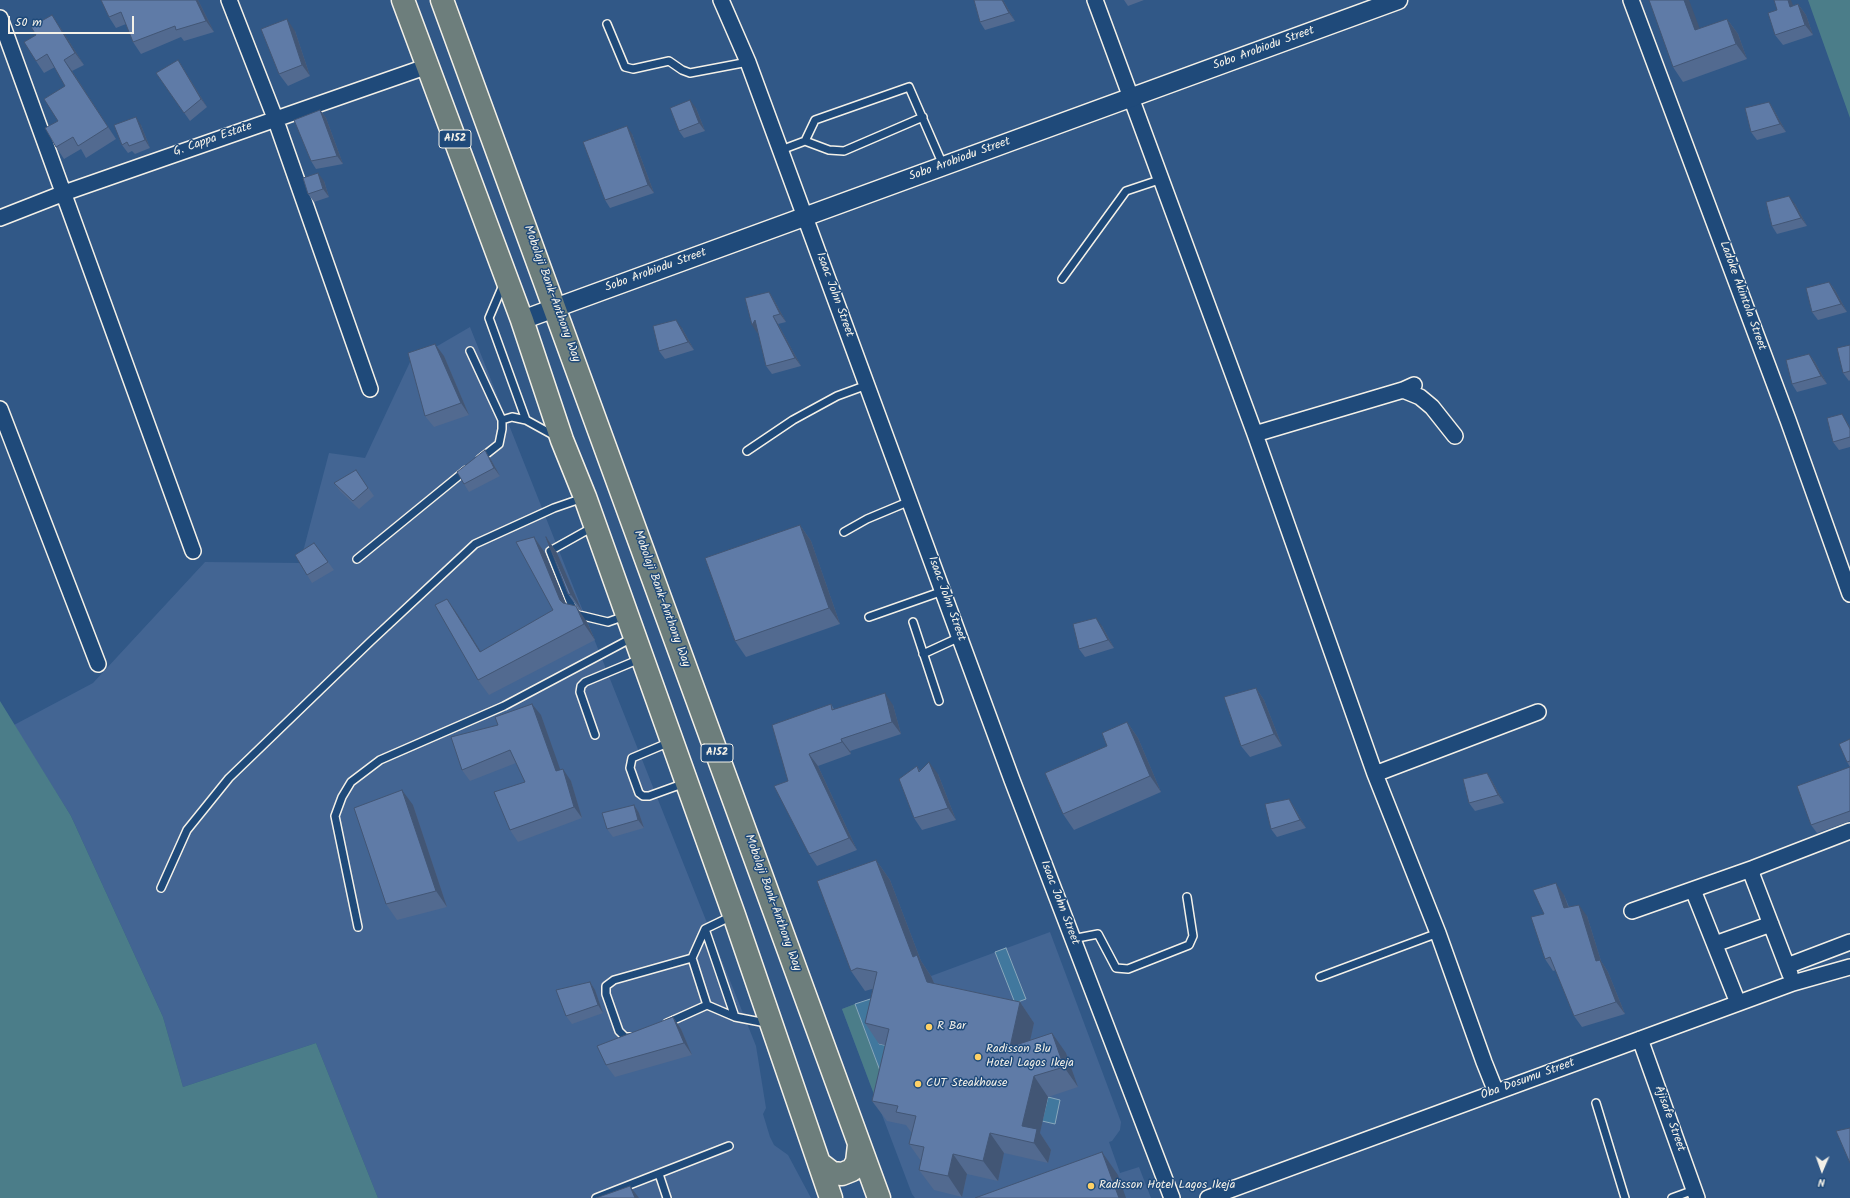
<!DOCTYPE html>
<style>
body{margin:0}
#map{position:relative;width:1850px;height:1198px;overflow:hidden;background:#315887;font-family:Kalam,sans-serif}
canvas{display:block}
.north{position:absolute;left:1802px;top:1150px;width:40px;height:40px;-webkit-text-stroke:3px #1f4a7a;paint-order:stroke;rotate:182deg;font-size:11px;font-weight:700;line-height:16px;text-align:center;color:#f4f1e8}
.north::after{content:'';display:block;margin:auto;width:14px;height:18px;background:#f4f1e8;clip-path:polygon(50% 0,100% 100%,50% 72%,0 100%)}
.scale{position:absolute;left:8px;top:16px;width:126px;height:18px;box-sizing:border-box;border:2px solid #f4f1e8;border-top:0;padding-left:5px;font-size:12px;line-height:14px;white-space:nowrap;color:#f4f1e8;-webkit-text-stroke:3px #1f4a7a;paint-order:stroke}
</style>
<div id="map">
<canvas width="1850" height="1198"></canvas>
<div class="north">N</div>
<div class="scale">50 m</div>
</div>
<script>
const ctx = document.querySelector('canvas').getContext('2d');
ctx.lineJoin = 'round';
function fill(path, color) {
  ctx.fillStyle = color;
  ctx.fill(path, 'evenodd');
}
function toPath(rows) {
  const path = new Path2D();
  for (const r of rows) {
    path.moveTo(r[0], r[1]);
    for (let i = 2; i < r.length; i += 2) path.lineTo(r[i], r[i + 1]);
  }
  return path;
}
function strokePath(path, color, width, dash) {
  ctx.strokeStyle = color;
  ctx.lineWidth = width;
  ctx.lineCap = dash ? 'butt' : 'round';
  ctx.setLineDash(dash || []);
  ctx.stroke(path);
}
function label(font, color, halo, rows, align = 'center') {
  ctx.font = font + ' Kalam,sans-serif';
  ctx.lineWidth = 3;
  ctx.setLineDash([]);
  ctx.textBaseline = 'middle';
  ctx.strokeStyle = halo;
  ctx.fillStyle = color;
  for (const [text, x, y, turn = 0] of rows) {
    ctx.save();
    ctx.translate(x, y);
    ctx.rotate((+turn || 0) * Math.PI / 180);
    ctx.textAlign = isNaN(turn) ? turn : align;
    if (halo) ctx.strokeText(text, 0, 0);
    ctx.fillText(text, 0, 0);
    ctx.restore();
  }
}
const built = toPath([
 [470,327,756,1046,766,1108,763,1114,770,1137,774,1145,788,1155,811,1198,378,1198,316,1043,183,1087,163,1017,71,816,14,725,93,683,205,562,300,563,329,453,365,458,410,362],
 [1050,932,1121,1122,1120,1130,1112,1141,1109,1142,1120,1173,1139,1167,1151,1198,915,1198,912,1194,842,1009]
]);
const green = toPath([
 [1808,0,1850,0,1850,118],
 [0,701,71,816,163,1017,183,1087,316,1043,378,1198,0,1198],
 [855,1004,891,1100,878,1105,842,1009]
]);
const water = toPath([
 [1006,948,1026,999,1015,1003,995,952,1006,948],
 [892,992,879,1044,894,1047,891,1100,855,1004,892,992],
 [1048,1097,1060,1100,1055,1124,1042,1121,1048,1097]
]);
const service = toPath([
 [607,24,625,67,633,69,669,61,682,70,690,73,748,62],
 [805,141,815,120,909,87,943,165],
 [781,150,805,141,829,150,844,151,923,117],
 [1062,279,1126,191,1162,179],
 [503,285,489,318,526,420,555,436],
 [470,351,502,420,512,417,526,420],
 [747,451,793,420,837,396,867,385],
 [480,459,499,444,502,429,502,420],
 [593,527,550,551,575,614,608,622,625,616],
 [844,532,867,519,910,501],
 [357,559,466,470],
 [869,617,943,591],
 [913,622,939,701],
 [923,654,960,637],
 [595,735,580,692,581,686,585,682,640,659],
 [670,742,632,758,630,768,639,793,643,796,649,796,685,783],
 [161,888,187,830,229,778,371,641,475,544,554,508,583,498],
 [732,916,705,929,692,958,707,1005,735,1017,766,1023],
 [358,927,335,816,342,797,351,782,380,760,504,706,632,638],
 [705,929,735,1017],
 [1072,939,1098,934,1116,968,1128,969,1189,945,1193,936,1187,897],
 [1320,977,1438,933],
 [667,1023,707,1005],
 [631,1037,625,1037,619,1031,606,994,606,986,614,980,692,958],
 [1596,1103,1625,1198],
 [659,1174,667,1198],
 [596,1198,729,1146],
 [1672,1198,1694,1190]
]);
const minor = toPath([
 [229,0,275,118,370,389],
 [721,0,748,62,1012,780,1172,1198],
 [1095,0,1255,434,1375,774,1438,933,1484,1062,1496,1092],
 [1631,0,1788,420,1850,594],
 [0,18,193,551],
 [0,218,64,193,428,66],
 [1403,390,1420,397,1432,407,1455,436],
 [0,409,98,664],
 [1255,434,1403,390,1414,385],
 [1375,774,1538,712],
 [1693,890,1738,1003],
 [1632,911,1754,868],
 [1715,944,1771,924],
 [1787,966,1850,942],
 [1790,974,1752,875,1754,868,1850,831],
 [1640,1039,1697,1198],
 [1208,1198,1793,983,1850,967]
]);
const tertiary = toPath([
 [522,320,1398,0]
]);
const primary = toPath([
 [403,0,522,320,562,440,585,497,734,915,831,1198],
 [442,0,879,1198],
 [819,1163,832,1173,842,1174,852,1170,857,1162,859,1145]
]);
const wall = toPath([
 [101,0,198,0,214,32,184,41,181,37,141,54,133,42,126,24,116,28,109,17],
 [974,0,1003,0,1015,21,985,30,980,22],
 [1124,0,1144,0,1128,6],
 [1798,4,1806,15,1813,35,1783,45,1775,35,1777,10],
 [1727,19,1738,34,1747,59,1683,82,1673,67,1700,29],
 [60,27,84,65,72,71,116,139,86,158,81,149,64,159,56,147,58,121,65,86,55,67,44,73,36,61],
 [295,31,310,76,288,86,279,74],
 [178,60,183,68,207,107,190,121,156,73],
 [1769,102,1774,110,1786,132,1757,140,1751,132],
 [696,108,705,131,684,138,679,131],
 [320,110,326,118,343,164,316,169,311,161],
 [141,125,150,148,135,154,132,151,128,153,122,145],
 [632,134,654,193,610,208,605,200],
 [324,181,329,197,314,202,308,194],
 [1795,204,1807,226,1777,234,1772,226],
 [1829,282,1835,290,1847,312,1818,320,1812,312],
 [769,292,774,300,786,322,778,324,801,366,772,374,766,366,758,332,757,333],
 [682,328,694,350,665,359,659,351],
 [1850,345,1850,380,1849,381,1843,373],
 [1809,354,1815,362,1827,384,1797,392,1792,384],
 [444,356,469,415,434,427,425,416],
 [1847,422,1850,427,1850,447,1839,450,1833,442],
 [490,458,500,476,469,492,464,484],
 [356,470,374,496,359,509,340,491,334,483],
 [800,525,811,541,840,624,746,657,735,641],
 [534,537,545,553,566,604,587,622,595,640,489,695,478,680,447,599,458,615,481,652,553,610],
 [546,537,557,553,582,611,579,610,568,594],
 [314,543,334,570,312,583,307,575],
 [1102,626,1114,648,1085,657,1079,649],
 [1256,688,1264,700,1282,746,1250,757,1241,746],
 [831,704,834,709,893,705,901,734,850,751,851,754,818,766,857,850,817,866,809,854,788,781],
 [541,715,560,770,571,781,582,818,518,842,510,830,525,782,516,763,470,781,462,770],
 [1127,722,1138,738,1161,792,1074,830,1063,814,1107,746],
 [1850,739,1850,767,1847,762],
 [917,766,920,771,938,774,956,820,922,830,914,818],
 [1850,767,1850,821,1817,833,1811,825],
 [1487,773,1492,781,1504,803,1475,811,1469,803],
 [1289,799,1294,807,1306,828,1277,837,1271,829],
 [413,805,447,907,397,920,386,904],
 [634,805,639,813,644,828,613,837,607,829],
 [876,860,890,880,921,961,931,976,934,983,1020,1002,1034,1023,1030,1040,1066,1053,1078,1087,1048,1097,1040,1133,1051,1150,1048,1163,1004,1153,998,1181,967,1174,962,1197,934,1190,919,1170,921,1161,909,1144,912,1132,911,1132,906,1125,887,1121,872,1101,885,1045,879,1044,865,1023,873,989,872,989,865,991,851,971],
 [1564,895,1569,907,1587,916,1601,961,1608,972,1625,1014,1582,1027,1574,1016,1556,970,1553,971,1545,959,1544,914],
 [590,982,595,990,603,1013,572,1024,566,1016],
 [673,1017,681,1029,692,1055,615,1077,606,1065]
]);
const shadedWall = toPath([
 [196,0,198,0,214,32,206,21],
 [1002,0,1003,0,1015,21,1009,13],
 [1684,0,1689,0,1706,45,1695,30],
 [1788,0,1791,0,1798,18,1790,7],
 [1798,4,1806,15,1813,35,1805,25],
 [52,15,60,27,84,65,75,53],
 [287,19,295,31,310,76,302,65],
 [1727,19,1738,34,1747,59,1736,44],
 [64,60,72,71,116,139,108,127],
 [178,60,183,68,207,107,201,99],
 [690,100,696,108,705,131,699,123],
 [1769,102,1774,110,1786,132,1780,124],
 [320,110,326,118,343,164,337,156],
 [136,117,141,125,150,148,145,140],
 [627,126,632,134,654,193,648,185],
 [318,173,324,181,329,197,323,189],
 [1789,196,1795,204,1807,226,1801,218],
 [1829,282,1835,290,1847,312,1841,304],
 [769,292,774,300,786,322,780,314],
 [773,316,778,324,801,366,795,358],
 [676,320,682,328,694,350,688,342],
 [755,320,760,328,757,333,752,325],
 [435,344,444,356,469,415,461,403],
 [1809,354,1815,362,1827,384,1821,376],
 [1842,414,1847,422,1850,427,1850,429],
 [485,450,490,458,500,476,494,468],
 [800,525,811,541,840,624,829,608],
 [534,537,545,553,571,616,560,600],
 [546,537,557,553,582,611,571,595],
 [447,599,458,615,491,668,480,652],
 [576,606,587,622,595,640,584,624],
 [1096,618,1102,626,1114,648,1108,640],
 [1256,688,1264,700,1282,746,1274,734],
 [885,693,893,705,901,734,892,722],
 [532,704,541,715,565,783,556,771],
 [1127,722,1138,738,1161,792,1150,776],
 [841,739,850,751,851,754,842,742],
 [809,754,818,766,857,850,849,838],
 [929,762,938,774,956,820,948,808],
 [563,769,571,781,582,818,574,807],
 [1487,773,1492,781,1504,803,1498,795],
 [402,790,413,805,447,907,436,891],
 [1289,799,1294,807,1306,828,1300,820],
 [634,805,639,813,644,828,638,820],
 [876,860,890,880,921,961,931,976,942,1002,927,982,913,957],
 [1556,883,1564,895,1573,920,1564,908],
 [1579,905,1587,916,1601,961,1608,972,1625,1014,1616,1002,1596,961],
 [590,982,595,990,603,1013,598,1005],
 [1020,1002,1034,1023,1024,1068,1010,1047],
 [673,1017,681,1029,692,1055,684,1043],
 [1052,1033,1066,1053,1078,1087,1064,1067],
 [1034,1076,1048,1097,1040,1133,1051,1150,1048,1163,1022,1126],
 [990,1133,1004,1153,998,1181,983,1161],
 [1102,1152,1118,1175,1126,1198,1119,1198],
 [953,1154,967,1174,962,1197,948,1176],
 [630,1186,639,1198,635,1198]
]);
const building = toPath([
 [101,0,196,0,206,21,176,30,175,26,133,42,121,12,109,17,101,0],
 [974,0,1002,0,1009,13,980,22,974,0],
 [1649,0,1684,0,1695,30,1727,19,1736,44,1673,67,1649,0],
 [1774,0,1788,0,1790,7,1798,4,1805,25,1775,35,1768,13,1777,10,1774,0],
 [52,15,75,53,64,60,108,127,78,146,73,137,56,147,45,128,58,121,44,99,65,86,47,54,36,61,24,42,36,35,31,27,52,15],
 [287,19,302,65,279,74,261,29,287,19],
 [178,60,201,99,184,113,156,73,178,60],
 [690,100,699,123,679,131,670,108,690,100],
 [1769,102,1780,124,1751,132,1745,108,1769,102],
 [320,110,337,156,311,161,294,120,320,110],
 [136,117,145,140,129,146,127,142,122,145,114,125,136,117],
 [627,126,648,185,605,200,583,142,627,126],
 [318,173,323,189,308,194,303,178,318,173],
 [1789,196,1801,218,1772,226,1766,202,1789,196],
 [1829,282,1841,304,1812,312,1806,288,1829,282],
 [769,292,780,314,773,316,795,358,766,366,755,320,752,325,745,298,769,292],
 [676,320,688,342,659,351,653,326,676,320],
 [435,344,461,403,425,416,408,353,435,344],
 [1850,345,1850,371,1843,373,1837,348,1850,345],
 [1809,354,1821,376,1792,384,1786,360,1809,354],
 [1842,414,1850,429,1850,437,1833,442,1827,418,1842,414],
 [485,450,494,468,464,484,457,472,485,450],
 [356,470,368,488,353,501,334,483,356,470],
 [800,525,829,608,735,641,705,558,800,525],
 [534,537,560,600,563,603,576,606,584,624,478,680,435,605,447,599,480,652,553,610,516,542,534,537],
 [546,537,571,595,568,594,546,537],
 [314,543,328,562,307,575,295,555,314,543],
 [1096,618,1108,640,1079,649,1073,624,1096,618],
 [1256,688,1274,734,1241,746,1224,697,1256,688],
 [885,693,892,722,841,739,842,742,809,754,849,838,809,854,774,786,788,781,772,725,831,704,832,710,885,693],
 [532,704,556,771,563,769,574,807,510,830,494,792,525,782,510,750,462,770,451,737,498,725,495,717,532,704],
 [1127,722,1150,776,1063,814,1045,773,1107,746,1102,733,1127,722],
 [1850,739,1850,761,1847,762,1839,744,1850,739],
 [929,762,948,808,914,818,899,779,917,766,919,772,929,762],
 [1850,767,1850,811,1811,825,1797,786,1850,767],
 [1487,773,1498,795,1469,803,1463,779,1487,773],
 [402,790,436,891,386,904,354,808,402,790],
 [1289,799,1300,820,1271,829,1265,804,1289,799],
 [634,805,638,820,607,829,602,813,634,805],
 [876,860,913,957,917,955,927,982,1020,1002,1010,1047,1052,1033,1064,1067,1034,1076,1022,1126,1037,1129,1034,1143,990,1133,983,1161,953,1154,948,1176,919,1170,924,1147,909,1144,916,1116,896,1112,898,1106,872,1101,889,1029,865,1023,877,972,857,968,851,971,817,881,876,860],
 [1556,883,1564,908,1579,905,1596,961,1600,960,1616,1002,1574,1016,1550,957,1545,959,1531,917,1544,914,1533,890,1556,883],
 [590,982,598,1005,566,1016,556,990,590,982],
 [673,1017,684,1043,606,1065,597,1046,673,1017],
 [1850,1128,1850,1163,1836,1131,1850,1128],
 [1102,1152,1119,1198,975,1198,1102,1152],
 [630,1186,635,1198,596,1198,630,1186]
]);
const markers = [
 [929,1027,4,"#ffd166"],
 [978,1057,4,"#ffd166"],
 [918,1084,4,"#ffd166"],
 [1091,1186,4,"#ffd166"]
];
const shields = [
 [455,139,32],
 [717,753,32]
];
const shieldNames = [
 ["A152",455,139],
 ["A152",717,753]
];
const streetNames = [
 ["Sobo Arobiodu Street",1264,49,-20],
 ["G. Cappa Estate",213,140,-19],
 ["Sobo Arobiodu Street",960,160,-20],
 ["Sobo Arobiodu Street",656,271,-20],
 ["Mobolaji Bank-Anthony Way",551,294,70],
 ["Isaac John Street",834,295,70],
 ["Ladoke Akintola Street",1742,296,70],
 ["Mobolaji Bank-Anthony Way",661,599,70],
 ["Isaac John Street",946,599,70],
 ["Mobolaji Bank-Anthony Way",772,903,70],
 ["Isaac John Street",1059,903,69],
 ["Oba Dosumu Street",1528,1080,-20],
 ["Ajisafe Street",1669,1119,70]
];
const poiNames = [
 ["R Bar",937,1027],
 ["Radisson Blu",986,1050],
 ["Hotel Lagos Ikeja",986,1064],
 ["CUT Steakhouse",926,1084],
 ["Radisson Hotel Lagos Ikeja",1099,1186]
];
fill(built, '#436593');
fill(green, '#4b7d89');
fill(water, '#41789e');
strokePath(water, '#89a8bc', 1);
strokePath(service, '#f4f1e8', 10);
strokePath(minor, '#f4f1e8', 18);
strokePath(tertiary, '#f4f1e8', 21);
strokePath(primary, '#f4f1e8', 25);
strokePath(service, '#1f4a7a', 7);
strokePath(minor, '#1f4a7a', 15);
strokePath(tertiary, '#1f4a7a', 18);
strokePath(primary, '#6d7e7c', 22);
fill(wall, '#526a90');
fill(shadedWall, '#425675');
fill(building, '#5f7ba7');
strokePath(building, '#425675', 1);
for (const [x, y, r, color] of markers) {
  const dot = new Path2D();
  dot.arc(x, y, r, 0, 2 * Math.PI);
  ctx.fillStyle = color;
  ctx.fill(dot);
  strokePath(dot, '#1f4a7a', 1.5);
}
for (const [x, y, w] of shields) {
  const box = new Path2D();
  box.roundRect(x - w / 2, y - 9, w, 18, 3);
  ctx.fillStyle = '#1f4a7a';
  ctx.fill(box);
  strokePath(box, '#f4f1e8', 1);
}
label('bold 11px', '#f4f1e8', null, shieldNames);
label('12px', '#f4f1e8', '#1f4a7a', streetNames);
label('12px', '#f4f1e8', '#1f4a7a', poiNames, 'left');
</script>
